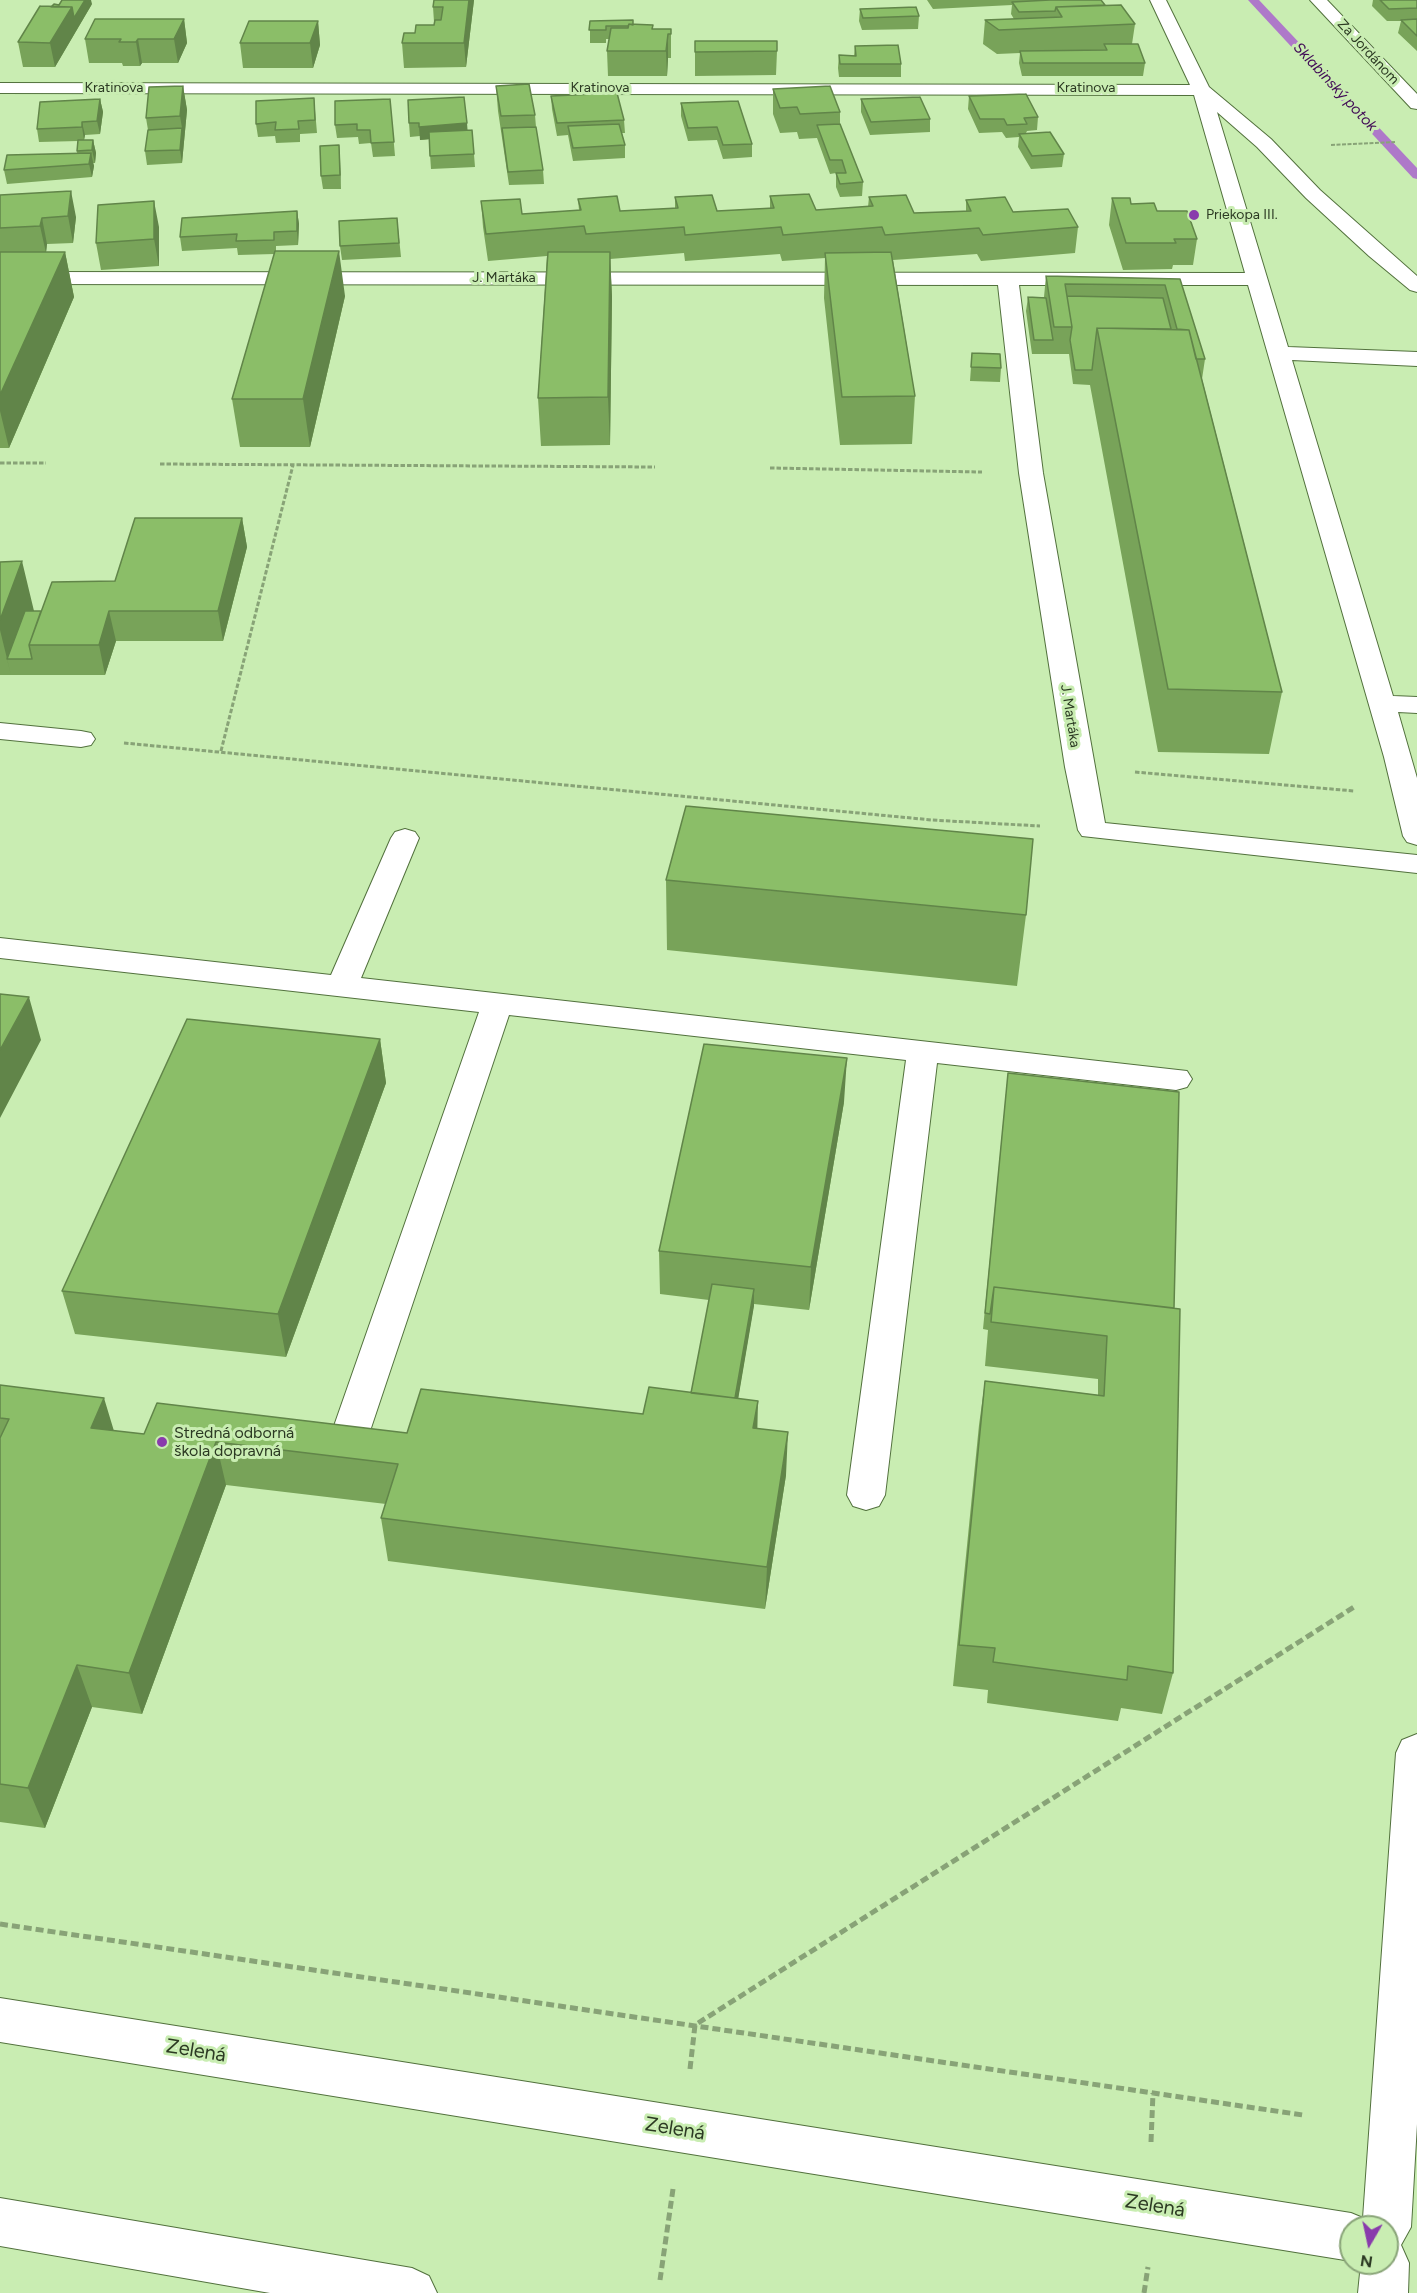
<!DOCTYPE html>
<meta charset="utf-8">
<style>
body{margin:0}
#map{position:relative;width:1417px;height:2293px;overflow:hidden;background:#c9edb2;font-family:Figtree,sans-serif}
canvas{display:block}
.north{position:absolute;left:1339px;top:2215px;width:60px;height:60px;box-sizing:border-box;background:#c9edb2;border:2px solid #8aa579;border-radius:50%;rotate:189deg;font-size:16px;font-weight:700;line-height:24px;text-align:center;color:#2c3a23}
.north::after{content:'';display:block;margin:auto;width:21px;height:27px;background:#893bac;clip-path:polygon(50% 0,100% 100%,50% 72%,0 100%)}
</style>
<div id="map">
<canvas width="1417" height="2293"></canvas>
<div class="north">N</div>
</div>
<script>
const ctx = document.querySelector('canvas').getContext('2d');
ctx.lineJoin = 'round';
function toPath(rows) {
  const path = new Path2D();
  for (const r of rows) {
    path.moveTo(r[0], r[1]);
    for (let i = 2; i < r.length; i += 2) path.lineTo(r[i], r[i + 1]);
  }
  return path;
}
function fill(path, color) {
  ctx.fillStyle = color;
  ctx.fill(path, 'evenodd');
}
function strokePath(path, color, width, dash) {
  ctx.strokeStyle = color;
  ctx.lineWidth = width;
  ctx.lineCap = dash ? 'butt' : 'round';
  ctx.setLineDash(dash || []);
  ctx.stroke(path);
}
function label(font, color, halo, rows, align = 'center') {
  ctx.font = font + ' Figtree,sans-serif';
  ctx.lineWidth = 6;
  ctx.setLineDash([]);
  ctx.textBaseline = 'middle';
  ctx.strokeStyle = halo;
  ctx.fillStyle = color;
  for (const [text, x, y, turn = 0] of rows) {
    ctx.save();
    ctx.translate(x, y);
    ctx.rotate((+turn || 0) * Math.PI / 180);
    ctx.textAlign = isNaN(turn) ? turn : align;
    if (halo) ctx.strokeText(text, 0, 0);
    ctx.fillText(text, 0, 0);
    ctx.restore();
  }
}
const stream = toPath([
 [1248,0,1259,0,1417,168,1417,179,1413,178,1248,0]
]);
const pathFar2 = toPath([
 [1331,145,1395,142]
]);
const pathFar1 = toPath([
 [0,463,46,463],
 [160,464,655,467],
 [770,468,982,472],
 [124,743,932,820,1040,826],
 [221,751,293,465],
 [1135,772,1354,791]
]);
const path = toPath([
 [0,1924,1303,2115],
 [690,2069,695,2025,1354,1607],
 [1151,2142,1153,2093],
 [660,2280,673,2189],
 [1144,2293,1148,2267]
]);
const minor = toPath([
 [1150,0,1166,0,1209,87,1271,139,1320,190,1417,276,1417,292,1410,290,1369,256,1306,198,1257,147,1217,112,1288,347,1417,352,1417,366,1292,360,1393,696,1417,697,1417,713,1398,712,1417,778,1417,845,1407,842,1403,836,1384,757,1248,285,1019,285,1043,473,1105,823,1417,855,1417,873,1082,836,1078,830,1065,767,1019,473,998,285,0,284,0,272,1245,273,1194,95,0,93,0,83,1190,85,1150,0],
 [1310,0,1327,0,1417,94,1417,109,1411,108,1310,0],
 [0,723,81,731,91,733,95,739,91,745,81,747,0,739,0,723],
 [405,829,415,832,419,838,361,978,1187,1071,1192,1079,1187,1087,1176,1090,937,1063,885,1495,879,1506,866,1510,853,1506,847,1495,906,1060,509,1015,366,1443,360,1454,347,1458,334,1454,328,1443,479,1012,0,958,0,938,331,975,391,838,395,832,405,829],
 [1417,1734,1417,2124,1411,2227,1401,2245,1409,2263,1408,2293,1358,2293,1361,2263,1387,2263,1387,2227,1351,2227,1351,2261,0,2042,0,1998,1351,2213,1363,2218,1396,1753,1402,1740,1417,1734],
 [0,2198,412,2268,429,2276,437,2293,270,2293,0,2246,0,2198]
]);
const wall = toPath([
 [434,0,474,0,466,67,404,68,402,43,415,33,434,25,434,22,433,7],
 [927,0,1101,0,1105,5,1135,24,1132,44,1145,63,1143,76,1022,76,1019,63,1020,53,997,54,983,44,985,20,1014,19,1011,14,1012,5,933,9],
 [1373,0,1417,0,1417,51,1398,33,1401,21,1387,21,1372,6],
 [92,4,55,67,23,67,18,42],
 [860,9,919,16,918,29,862,30,859,21],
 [184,19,187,43,178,63,142,63,140,66,123,66,122,63,89,63,85,39],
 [318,21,320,45,313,68,243,68,240,43],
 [590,21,633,25,653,29,671,29,671,58,668,58,667,76,608,76,607,51,609,39,606,39,606,43,590,43],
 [695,41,777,51,776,75,695,76],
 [855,46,901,64,901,77,839,77,838,68,839,55,854,56],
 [183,86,187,110,182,163,147,165,145,151,148,130,146,118],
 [496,86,535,115,536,127,543,170,544,184,509,185,498,111],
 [773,89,840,112,840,124,863,182,862,196,840,197,836,187,836,173,830,174,817,138,799,139,797,132,780,133,773,114],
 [551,96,624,120,625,133,622,133,625,145,625,158,573,161,568,135,557,136,552,109],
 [969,96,1038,117,1037,130,1027,131,1026,133,1064,154,1062,167,1031,169,1018,147,1019,137,1006,138,1002,132,979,133,968,109],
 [464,97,467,130,472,130,475,167,431,169,429,139,420,140,420,136,410,137,409,123],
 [314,98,317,133,300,134,300,142,276,143,275,136,258,137,256,124],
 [100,99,103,112,100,134,85,135,84,140,93,140,96,153,95,163,93,163,94,166,92,177,7,184,4,170,77,153,78,141,39,142,37,129],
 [390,99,395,156,373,157,371,143,359,144,358,137,337,138,335,125],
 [861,99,930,119,930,132,870,135,861,112],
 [681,103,752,144,752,157,723,159,717,140,688,141,681,116],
 [339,145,341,189,323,189,321,176],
 [0,195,76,217,73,243,47,244,46,252,65,252,74,297,9,448,0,448],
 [770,196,816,210,868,207,869,197,914,213,966,211,966,200,1013,212,1078,227,1075,253,981,261,977,254,893,260,915,396,912,444,840,445,824,298,825,258,782,261,780,254,685,261,684,253,610,259,612,297,610,445,541,446,538,398,547,256,488,261,483,227,481,201,522,214,579,210,578,199,620,211,675,209,675,197,717,211,770,208],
 [1112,198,1157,211,1197,239,1193,265,1173,265,1172,269,1123,270,1109,225],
 [297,211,299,224,298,245,276,246,276,251,345,296,310,447,240,447,232,399,274,254,238,255,237,248,182,251,180,237],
 [397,218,401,257,342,260,340,246],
 [159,227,159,266,101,270,96,243],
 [1046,276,1180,279,1205,359,1202,379,1282,692,1269,754,1158,752,1090,385,1073,384,1069,354,1032,354,1026,311,1028,297,1044,297],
 [972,353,1001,368,1000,382,970,381],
 [242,518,247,547,223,641,116,641,105,675,0,675,0,562,34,611,41,611,115,581],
 [666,880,1026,915,1017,986,667,950],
 [380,1039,386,1083,286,1357,75,1334,62,1291],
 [1008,1073,1174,1308,1173,1673,1162,1714,1121,1708,1118,1721,987,1703,988,1690,953,1686,979,1425,985,1381,1098,1395,1098,1379,985,1366,988,1330,983,1329],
 [844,1102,809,1310,754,1304,738,1398,786,1475,765,1609,388,1561,381,1518,386,1504,226,1485,142,1714,92,1707,45,1828,0,1822,0,1385,114,1431,144,1434,407,1433,643,1414,691,1393,709,1300,660,1294,659,1251]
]);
const shadedWall = toPath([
 [85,0,91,0,92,4,55,67,50,43,72,7],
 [469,0,474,0,466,67,464,43],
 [184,19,187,43,178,63,174,39],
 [318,21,320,45,313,68,310,43],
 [668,34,668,58,667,76,666,51],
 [138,39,142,63,140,66,136,42],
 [183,86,187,110,182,163,180,150,182,128,180,116],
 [100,99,103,112,100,134,97,121],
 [82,122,85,135,84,140,82,127],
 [467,123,468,136,420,140,419,127],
 [93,140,96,153,95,163,92,150],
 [339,145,340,158,341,189,340,175],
 [91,153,94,166,92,177,89,164],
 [71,191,76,217,73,243,68,216],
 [154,201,159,227,159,266,154,239],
 [297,211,299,224,298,245,297,231],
 [42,218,47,244,46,253,40,226],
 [339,251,345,296,310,447,303,399],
 [65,252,74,297,9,448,0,411,0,395],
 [610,252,612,297,610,445,608,397],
 [242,518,247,547,223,641,218,611],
 [22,561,34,611,7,659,11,675,0,630,0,620],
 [109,611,116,641,105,675,99,645],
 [29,997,41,1040,0,1118,0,1050],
 [380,1039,386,1083,286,1357,278,1314],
 [847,1058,844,1102,809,1310,811,1267],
 [754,1289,754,1306,731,1441,731,1425],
 [104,1398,117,1441,91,1428],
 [758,1401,757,1444,753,1428],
 [788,1432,786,1475,765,1609,767,1567],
 [216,1442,226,1485,142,1714,129,1673],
 [77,1665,92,1707,45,1828,28,1788]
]);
const building = toPath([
 [62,0,85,0,74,18,72,7,51,7,54,4,59,5,62,0],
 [434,0,469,0,464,43,402,43,404,33,415,33,416,25,434,25,435,20,441,20,443,7,433,7,434,0],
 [1050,0,1101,0,1105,5,1056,7,1055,11,1019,12,1012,2,1050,0],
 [1380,0,1417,0,1417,8,1389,9,1380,0],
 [1121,5,1135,24,999,30,985,20,1062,17,1056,7,1121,5],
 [40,6,72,7,50,43,18,42,40,6],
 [916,7,919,16,863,18,860,9,916,7],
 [95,19,184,19,174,39,138,39,136,42,119,42,121,39,85,39,95,19],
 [1417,19,1417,36,1401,20,1417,19],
 [633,20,633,25,629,24,628,26,606,26,606,30,589,30,590,21,633,20],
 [249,21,318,21,310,43,240,43,249,21],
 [629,24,653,25,652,29,671,29,671,34,668,34,666,51,607,51,611,28,628,28,629,24],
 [695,41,777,41,777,51,695,52,695,41],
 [1104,44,1138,44,1145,63,1023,63,1020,51,1107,50,1104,44],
 [898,45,901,64,840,64,839,55,856,56,855,46,898,45],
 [529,84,535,115,501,116,496,86,529,84],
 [183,86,180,116,146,118,149,87,183,86],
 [830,86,840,112,800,114,797,107,780,108,773,89,830,86],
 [617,93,624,120,557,123,551,96,617,93],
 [1026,94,1038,117,1024,118,1027,124,1007,125,1004,119,980,119,969,96,1026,94],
 [464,97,467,123,419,127,419,123,409,123,408,100,464,97],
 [920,97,930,119,871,122,861,99,920,97],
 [314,98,315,120,298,121,299,129,275,130,276,122,256,124,256,101,314,98],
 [100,99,97,121,82,122,82,127,37,129,40,102,100,99],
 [390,99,394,142,371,143,370,130,357,130,357,124,335,125,335,101,390,99],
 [738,101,752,144,723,145,717,127,688,128,681,103,738,101],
 [619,124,625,145,573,148,568,126,619,124],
 [840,124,863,182,840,184,836,173,846,173,842,160,830,160,817,125,840,124],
 [536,127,543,170,508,172,502,128,536,127],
 [182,128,180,150,145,151,148,130,182,128],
 [472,130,474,154,430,156,429,132,472,130],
 [1050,132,1064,154,1032,156,1019,134,1050,132],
 [78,140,93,140,92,150,77,151,78,140],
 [339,145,340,175,321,176,320,146,339,145],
 [91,153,89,164,4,170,7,155,91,153],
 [71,191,68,216,42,218,40,226,0,228,0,195,71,191],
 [809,194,816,210,873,206,869,197,906,195,914,213,971,211,966,200,1005,197,1013,212,1068,209,1078,227,983,235,979,228,885,235,882,227,783,235,781,227,685,235,684,227,586,234,584,226,486,234,481,201,520,199,522,214,581,210,578,199,617,196,620,211,678,208,675,197,712,195,717,211,774,208,770,196,809,194],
 [1112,198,1130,198,1131,204,1154,203,1157,211,1187,211,1197,239,1174,239,1176,243,1126,243,1112,198],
 [154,201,154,239,96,243,98,205,154,201],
 [297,211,297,231,274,232,274,240,236,241,237,234,180,237,182,218,297,211],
 [397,218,399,243,340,246,339,221,397,218],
 [275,251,339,251,303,399,232,399,275,251],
 [0,252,65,252,0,395,0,252],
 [548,252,610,252,608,397,538,398,548,252],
 [891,252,915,396,842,397,825,253,891,252],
 [1046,276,1180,279,1205,359,1196,359,1189,330,1177,329,1165,285,1065,284,1072,327,1054,327,1046,276],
 [1067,296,1163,298,1171,329,1097,328,1092,370,1075,370,1070,340,1072,327,1067,296],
 [1028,297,1046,298,1053,340,1034,340,1028,297],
 [1097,328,1189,330,1282,692,1168,689,1097,328],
 [972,353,1000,354,1001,368,971,367,972,353],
 [135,518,242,518,218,611,109,611,99,645,29,645,52,582,115,581,135,518],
 [22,561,0,620,0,562,22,561],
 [25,611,41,611,29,645,32,659,7,659,25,611],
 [686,806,1033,839,1026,915,666,880,686,806],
 [0,994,29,997,0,1050,0,994],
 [187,1019,380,1039,278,1314,62,1291,187,1019],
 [704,1044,847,1058,811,1267,659,1251,704,1044],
 [1008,1073,1179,1092,1174,1308,994,1287,990,1314,985,1313,1008,1073],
 [712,1284,754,1289,735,1398,691,1393,712,1284],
 [994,1287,1180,1309,1173,1673,1128,1666,1127,1680,993,1662,995,1648,959,1645,985,1381,1104,1396,1107,1336,991,1322,994,1287],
 [0,1385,104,1398,91,1428,144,1434,157,1403,407,1433,421,1389,643,1414,649,1387,758,1401,753,1428,788,1432,767,1567,381,1518,398,1464,216,1442,129,1673,77,1665,28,1788,0,1784,0,1438,9,1419,0,1418,0,1385]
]);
const markers = [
 [1194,215,6,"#893bac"],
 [162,1442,6,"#893bac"]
];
const farStreetnames = [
 ["Za Jordánom",1368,52,47],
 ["Kratinova",114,88],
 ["Kratinova",600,88],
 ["Kratinova",1086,88],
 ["J. Martáka",504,278],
 ["J. Martáka",1070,716,81]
];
const farPoinames = [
 ["Priekopa III.",1206,215]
];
const farWaternames = [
 ["Sklabinský potok",1335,87,47]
];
const poiNames = [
 ["Stredná odborná",174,1433],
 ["škola dopravná",174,1451]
];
const nearStreetnames = [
 ["Zelená",196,2051,9],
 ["Zelená",675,2129,9],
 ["Zelená",1155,2206,9]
];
fill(stream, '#ae79c9');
strokePath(minor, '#52713d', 2);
strokePath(pathFar2, '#88a377', 2, [4, 1.5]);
strokePath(pathFar1, '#88a377', 3, [4.5, 2]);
strokePath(path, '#88a377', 5, [8, 4]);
fill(minor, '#fff');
fill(wall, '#78a359');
fill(shadedWall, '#618549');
fill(building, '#8bbe68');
strokePath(building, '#618549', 1.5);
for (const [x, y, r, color] of markers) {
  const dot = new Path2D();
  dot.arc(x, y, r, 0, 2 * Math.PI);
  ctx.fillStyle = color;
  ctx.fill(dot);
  strokePath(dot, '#c9edb2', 2);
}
label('14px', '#2c3a23', '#c9edb2', farStreetnames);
label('14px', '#2c3a23', '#c9edb2', farPoinames, 'left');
label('italic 15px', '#400a55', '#c9edb2', farWaternames);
label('16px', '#2c3a23', '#c9edb2', poiNames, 'left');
label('20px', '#2c3a23', '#c9edb2', nearStreetnames);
</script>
